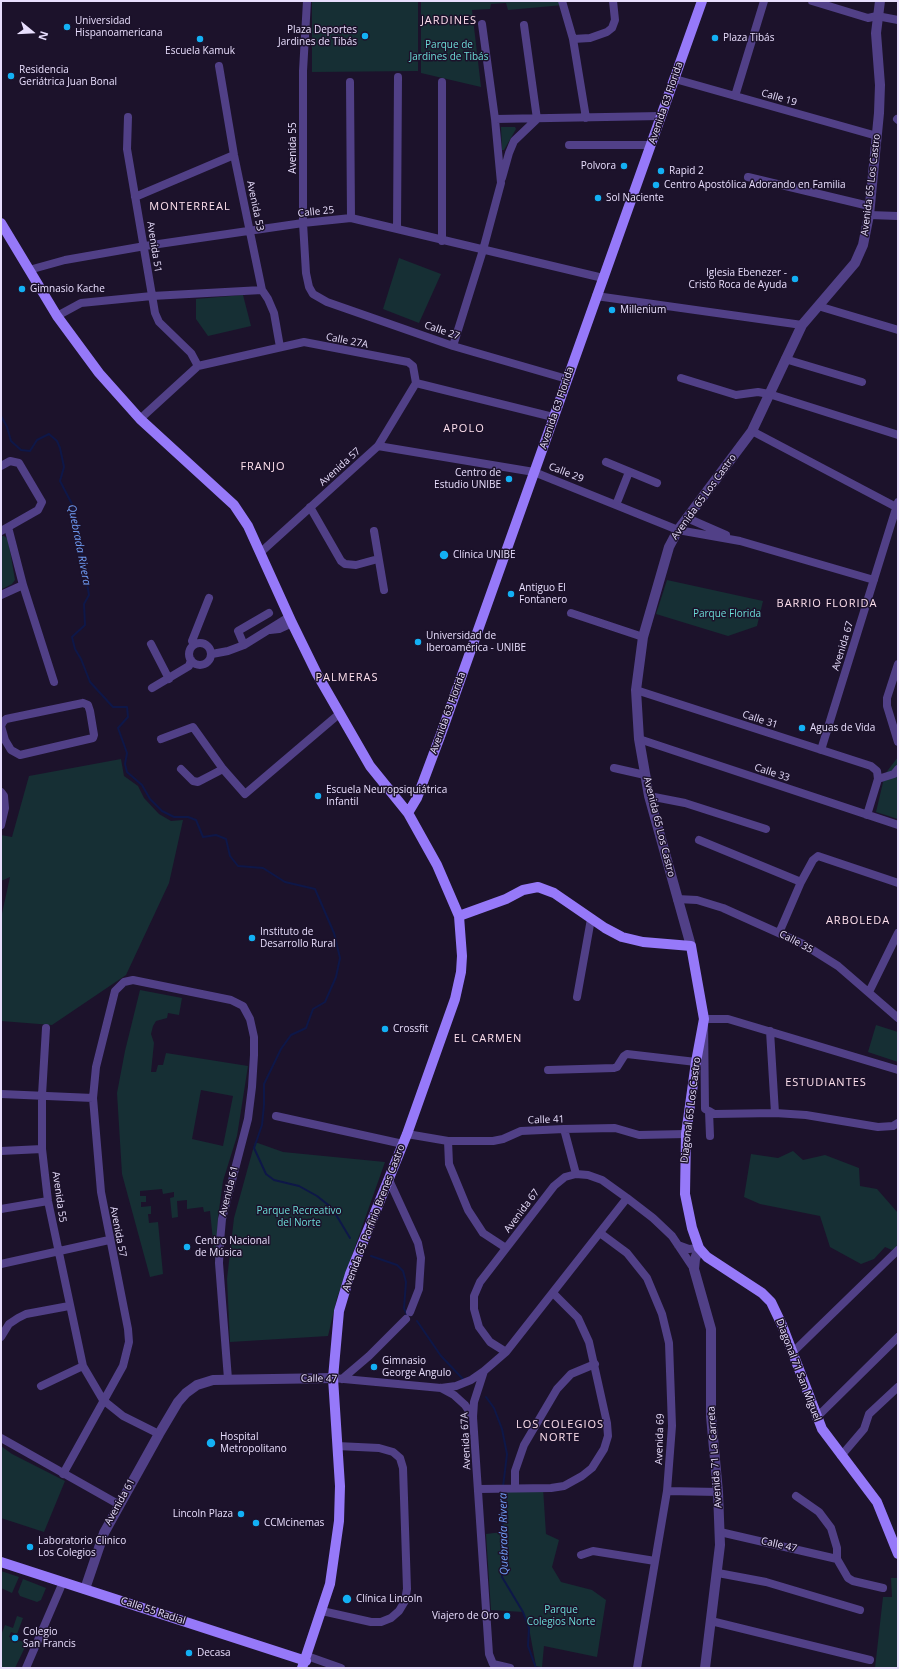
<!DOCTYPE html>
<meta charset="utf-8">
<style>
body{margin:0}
#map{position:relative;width:899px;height:1669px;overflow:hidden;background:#1c122b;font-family:"Open Sans",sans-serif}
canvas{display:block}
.frame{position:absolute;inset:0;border:2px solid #e8defd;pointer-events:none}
.north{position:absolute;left:12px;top:12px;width:40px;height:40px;-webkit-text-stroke:3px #1c122b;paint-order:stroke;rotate:108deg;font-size:11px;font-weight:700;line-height:16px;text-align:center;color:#e8defd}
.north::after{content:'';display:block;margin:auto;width:14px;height:18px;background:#e8defd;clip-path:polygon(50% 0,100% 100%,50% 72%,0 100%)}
</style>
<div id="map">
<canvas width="899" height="1669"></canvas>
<div class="frame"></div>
<div class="north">N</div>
</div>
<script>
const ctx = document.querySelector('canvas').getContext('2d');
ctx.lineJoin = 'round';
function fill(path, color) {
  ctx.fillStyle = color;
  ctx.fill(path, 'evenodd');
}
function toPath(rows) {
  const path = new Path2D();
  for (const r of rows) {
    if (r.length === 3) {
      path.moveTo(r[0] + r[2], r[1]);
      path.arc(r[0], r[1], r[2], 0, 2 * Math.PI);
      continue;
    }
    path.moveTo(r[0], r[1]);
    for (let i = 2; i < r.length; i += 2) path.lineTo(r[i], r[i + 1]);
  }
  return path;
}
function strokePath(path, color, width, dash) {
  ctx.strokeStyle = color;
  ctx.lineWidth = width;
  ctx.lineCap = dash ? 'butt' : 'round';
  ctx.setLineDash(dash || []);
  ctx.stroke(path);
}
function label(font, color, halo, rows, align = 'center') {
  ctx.font = font + ' "Open Sans",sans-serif';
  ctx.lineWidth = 3;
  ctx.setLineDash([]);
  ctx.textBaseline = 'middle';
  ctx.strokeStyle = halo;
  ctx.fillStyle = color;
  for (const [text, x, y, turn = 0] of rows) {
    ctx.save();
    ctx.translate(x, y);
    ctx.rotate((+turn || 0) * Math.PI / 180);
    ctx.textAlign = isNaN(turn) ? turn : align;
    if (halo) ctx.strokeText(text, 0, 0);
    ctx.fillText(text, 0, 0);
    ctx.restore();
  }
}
const green = toPath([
 [312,1,418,1,418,71,312,72],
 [421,1,562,1,563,5,508,10,506,3,491,4,490,9,472,10,481,87,421,73],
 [501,127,515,127,516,129,504,150,502,150],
 [399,258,441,274,419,323,383,309],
 [243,295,251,326,208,336,196,319,196,299],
 [1,536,4,536,8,539,15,580,12,584,2,589],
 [667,580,763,601,757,626,728,636,656,614],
 [898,757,898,819,876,812,885,774],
 [121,759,124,776,138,786,144,798,159,814,171,821,183,820,169,883,126,975,52,1025,1,1021,1,918,10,877,1,881,1,835,12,837,29,776],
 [140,990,182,998,179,1015,168,1013,167,1018,156,1021,153,1026,151,1034,154,1043,151,1072,156,1072,158,1065,163,1065,166,1053,248,1066,237,1136,223,1181,218,1217,216,1270,210,1211,204,1212,203,1207,187,1209,187,1200,177,1201,178,1217,172,1218,170,1198,174,1197,174,1192,163,1194,162,1189,140,1191,140,1196,146,1196,146,1202,141,1202,141,1207,151,1206,151,1214,148,1214,149,1223,158,1222,163,1274,150,1277,122,1174,117,1093,125,1051],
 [201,1090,233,1096,223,1146,192,1139],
 [876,1025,898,1032,898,1062,868,1052],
 [255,1142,283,1152,385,1162,337,1298,328,1336,230,1342,227,1279,234,1218],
 [793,1151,803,1160,825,1155,859,1168,860,1186,877,1189,898,1213,898,1246,892,1250,885,1247,874,1259,861,1264,830,1247,820,1216,760,1204,744,1197,751,1154,778,1158],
 [1,1446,12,1454,65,1481,44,1532,1,1518],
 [543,1488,546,1534,559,1540,552,1567,561,1582,592,1590,606,1600,597,1657,544,1646,542,1667,536,1666,529,1628,523,1612,491,1610,486,1534,502,1532,502,1489],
 [1,1571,19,1577,12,1593,1,1588],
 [891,1578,898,1578,898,1668,875,1668,883,1597,892,1597],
 [23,1579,46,1588,41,1600,37,1602,20,1596,18,1592],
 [17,1616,23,1618,17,1634,11,1632,9,1637,27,1643,15,1668,1,1668,1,1635,5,1625,13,1628]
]);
const stream = toPath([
 [1,416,7,427,11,441,21,450,30,451,37,440,49,434,57,441,60,448,64,467,60,481,73,506,73,523,82,554,89,595,84,604,85,625,72,637,75,649,81,659,90,682,113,707,127,707,128,717,118,728,127,753,125,764,127,772,142,785,150,799,162,811,174,817,188,817,196,820,203,837,216,835,226,839,230,856,238,866,263,868,285,882,315,889,334,933,340,958,336,977,325,1002,313,1009,306,1028,291,1035,281,1049,264,1084,264,1105,262,1125,254,1148,266,1174,274,1180,299,1186,317,1196,332,1208,350,1238],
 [371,1256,397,1265,403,1271,406,1282,404,1308,407,1315],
 [417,1321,441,1356,463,1379],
 [486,1397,494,1408,502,1429,507,1454,503,1487],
 [503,1492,502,1577,523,1612,529,1628,528,1646,536,1668]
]);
const minor = toPath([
 [307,1,303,71,303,223,306,273,309,287,313,294,327,302,453,346,567,379],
 [562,1,573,39,586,118],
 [812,1,868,18,877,16,898,20],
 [573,39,590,38,607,32,612,28,615,20,613,1],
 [219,66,234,155,262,290,268,299,274,313,280,347],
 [675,79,877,136],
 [350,82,351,218],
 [735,96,764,1],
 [128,117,127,149,155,313,159,322,191,353,198,366],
 [495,119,661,116],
 [897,119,898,120],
 [569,145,651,145],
 [748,177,869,206],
 [502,178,509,153,514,141,537,119,524,25],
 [135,197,234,155],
 [869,215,898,216],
 [397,229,398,77],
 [442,241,442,82],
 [29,270,65,260,145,246,303,223,351,218,603,278],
 [596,296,802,325],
 [818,306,898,330],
 [57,316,81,303,152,296,262,290],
 [453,346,483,250,501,183,495,119,482,24],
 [785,359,862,382],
 [681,378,736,395,758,392,769,394,898,435],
 [416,383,553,417],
 [140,419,198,366,304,342,408,362,413,366,416,383],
 [752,431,898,508],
 [378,446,534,472,678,530,740,541,874,580],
 [606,462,657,483],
 [1,466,10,461,19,463,42,502,38,510,1,531],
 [616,505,629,472],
 [310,507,341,561,345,564,356,565,378,559],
 [687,518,726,535],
 [8,527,23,585,54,682],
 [374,531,384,590],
 [261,552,378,446,416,383],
 [1,595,23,585],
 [571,613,643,637],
 [270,630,279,629,292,623],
 [200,654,11],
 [151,644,169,679],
 [194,645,192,641,209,598],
 [244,645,238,631,269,613],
 [212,654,228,651,244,645,289,617],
 [898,664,887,698,887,706,898,742],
 [152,688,189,666,191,660],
 [636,690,871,766,877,771,878,779,867,815],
 [83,703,88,705,90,711,94,735,93,738,20,755,11,750,5,740,1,726,3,722,6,719,83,703],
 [161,739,193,727,223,769,245,794,339,714],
 [639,739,898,825],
 [821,750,898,502],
 [614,768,645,775],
 [181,769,193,781,198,782,223,769],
 [878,779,894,774,898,769],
 [1,792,4,796,5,808,1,825],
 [649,796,685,803,766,829],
 [699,840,801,882],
 [677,899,697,900,723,908,803,944,838,966,898,1018],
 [779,933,801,882,813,860,818,856,898,883],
 [869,992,898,933],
 [577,997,591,919],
 [46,1028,42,1095,42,1149,48,1201,83,1366,103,1400,123,1416,159,1434],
 [770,1031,775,1113],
 [548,1070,614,1068,617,1067,624,1056,627,1054,696,1062],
 [1,1094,93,1098],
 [709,1111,714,1114,775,1113,806,1115,878,1127,893,1126,898,1123],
 [276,1116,403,1144],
 [564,1129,576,1174],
 [407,1134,448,1141,493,1141,503,1139,521,1131,564,1129,615,1128,639,1135,686,1134],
 [710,1136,709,1111,705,1109,704,1019,728,1019,898,1070],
 [448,1141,449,1164,468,1210,483,1233,506,1248],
 [1,1151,42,1149],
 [389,1180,418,1243,421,1258,419,1289,410,1312],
 [1,1209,48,1201],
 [600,1233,627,1253,647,1278,662,1314,669,1343,672,1426,667,1491,637,1668],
 [678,1245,689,1249,699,1248],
 [1,1264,109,1240],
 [1,1337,9,1324,18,1318,26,1314,69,1306],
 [506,1352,490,1342,479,1327,474,1309,474,1296,480,1282,554,1186,565,1177,576,1174,588,1175,602,1180,627,1198,653,1218,672,1236,694,1269],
 [793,1352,898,1250],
 [484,1371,474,1402,473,1417,489,1654,493,1664,510,1668],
 [333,1378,441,1388,456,1386,471,1380,484,1371,506,1352,627,1198],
 [342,1379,369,1356,406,1319],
 [41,1386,83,1366],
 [441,1388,454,1395,465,1405,473,1417],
 [816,1418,898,1337],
 [1,1438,118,1504],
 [841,1456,864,1429,869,1414,898,1387],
 [63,1474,123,1366,129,1342,128,1329,101,1192,93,1098,96,1067,115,991,124,982,133,980,231,1000,243,1006,250,1019,254,1037,254,1055,252,1087,248,1119,222,1219,220,1242,219,1263,228,1379],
 [515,1487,515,1471,524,1445,557,1389,571,1374,595,1364],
 [479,1489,551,1488,564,1486,582,1476,592,1468,604,1449,608,1436,607,1423,589,1342,578,1318,553,1293],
 [667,1491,718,1492],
 [796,1496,819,1512,831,1528,837,1548,837,1559,848,1578,853,1581,883,1588],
 [720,1532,837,1559],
 [581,1555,593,1551,655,1561],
 [718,1573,766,1582,860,1610],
 [322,1611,371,1622,381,1622,391,1618,399,1611,405,1601,407,1589,403,1468,400,1458,393,1452,379,1448,337,1446],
 [711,1621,870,1660],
 [307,1656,341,1668],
 [26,1668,63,1582]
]);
const tertiary = toPath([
 [691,946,649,796,639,739,636,690,643,637,669,547,678,530,752,431,802,325,855,263,863,245,869,215,879,113,880,85,876,33,880,1],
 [699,1248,695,1259,694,1269,711,1329,711,1416,718,1492,720,1545,705,1668],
 [85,1589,104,1533,159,1434,178,1402,186,1393,197,1385,213,1380,333,1378]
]);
const secondary = toPath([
 [1,223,57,316,99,373,140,419,234,505,248,526,292,623,317,674,370,766,408,813,437,865,459,916,462,956,461,972,455,999,407,1134,350,1274,339,1311,333,1378,340,1486,339,1521,330,1584,302,1668],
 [408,813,417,798,441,734,702,1],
 [459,916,506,899,523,890,538,887,554,893,605,928,622,937,643,942,691,946,704,1019,696,1062,686,1134,685,1194,692,1228,699,1248,707,1257,762,1293,771,1302,782,1325,822,1429,877,1502,898,1554],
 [1,1562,306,1661]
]);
const markers = [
 [67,27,4,"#13b0f4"],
 [365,36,4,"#13b0f4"],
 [715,38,4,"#13b0f4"],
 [200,39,4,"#13b0f4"],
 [11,76,4,"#13b0f4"],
 [624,166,4,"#13b0f4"],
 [661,171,4,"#13b0f4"],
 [656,185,4,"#13b0f4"],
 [598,198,4,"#13b0f4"],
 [795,279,4,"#13b0f4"],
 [22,289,4,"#13b0f4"],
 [612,310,4,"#13b0f4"],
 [509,479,4,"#13b0f4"],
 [444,555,5,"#13b0f4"],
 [511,594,4,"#13b0f4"],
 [418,642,4,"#13b0f4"],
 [802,728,4,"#13b0f4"],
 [318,796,4,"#13b0f4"],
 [252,938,4,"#13b0f4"],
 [385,1029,4,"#13b0f4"],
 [187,1247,4,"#13b0f4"],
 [374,1367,4,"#13b0f4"],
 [211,1443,5,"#13b0f4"],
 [241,1514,4,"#13b0f4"],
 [256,1523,4,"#13b0f4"],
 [30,1547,4,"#13b0f4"],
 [347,1599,5,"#13b0f4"],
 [507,1616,4,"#13b0f4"],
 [15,1638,4,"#13b0f4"],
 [189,1653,4,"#13b0f4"]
];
const poiNames = [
 ["Universidad",75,21],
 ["Hispanoamericana",75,33],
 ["Plaza Deportes",357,30,"right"],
 ["Jardines de Tibás",357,42,"right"],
 ["Plaza Tibás",723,38],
 ["Escuela Kamuk",200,51,"center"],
 ["Residencia",19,70],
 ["Geriátrica Juan Bonal",19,82],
 ["Polvora",616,166,"right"],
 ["Rapid 2",669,171],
 ["Centro Apostólica Adorando en Familia",664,185],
 ["Sol Naciente",606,198],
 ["Iglesia Ebenezer -",787,273,"right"],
 ["Cristo Roca de Ayuda",787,285,"right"],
 ["Gimnasio Kache",30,289],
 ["Millenium",620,310],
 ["Centro de",501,473,"right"],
 ["Estudio UNIBE",501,485,"right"],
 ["Clínica UNIBE",453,555],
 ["Antiguo El",519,588],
 ["Fontanero",519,600],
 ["Universidad de",426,636],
 ["Iberoamérica - UNIBE",426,648],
 ["Aguas de Vida",810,728],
 ["Escuela Neuropsiquiátrica",326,790],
 ["Infantil",326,802],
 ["Instituto de",260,932],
 ["Desarrollo Rural",260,944],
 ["Crossfit",393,1029],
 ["Centro Nacional",195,1241],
 ["de Música",195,1253],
 ["Gimnasio",382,1361],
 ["George Angulo",382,1373],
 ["Hospital",220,1437],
 ["Metropolitano",220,1449],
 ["Lincoln Plaza",233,1514,"right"],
 ["CCMcinemas",264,1523],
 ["Laboratorio Clinico",38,1541],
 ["Los Colegios",38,1553],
 ["Clínica Lincoln",356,1599],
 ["Viajero de Oro",499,1616,"right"],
 ["Colegio",23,1632],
 ["San Francis",23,1644],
 ["Decasa",197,1653]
];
const parkNames = [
 ["Parque de",449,45],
 ["Jardines de Tibás",449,57],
 ["Parque Florida",727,614],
 ["Parque Recreativo",299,1211],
 ["del Norte",299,1223],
 ["Parque",561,1610],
 ["Colegios Norte",561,1622]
];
const streetNames = [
 ["Calle 19",779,98,16],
 ["Avenida 63 Florida",666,103,-71],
 ["Avenida 55",293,148,-90],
 ["Avenida 65 Los Castro",871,185,-83],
 ["Avenida 53",255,206,78],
 ["Calle 25",316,212,-6],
 ["Avenida 51",154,247,81],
 ["Calle 27",442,331,19],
 ["Calle 27A",347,341,11],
 ["Avenida 63 Florida",557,408,-71],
 ["Avenida 57",340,467,-42],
 ["Calle 29",566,473,21],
 ["Avenida 65 Los Castro",704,497,-54],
 ["Avenida 67",843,646,-73],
 ["Avenida 63 Florida",448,713,-70],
 ["Calle 31",760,720,18],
 ["Calle 33",772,773,18],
 ["Avenida 65 Los Castro",659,827,76],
 ["Calle 35",796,942,28],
 ["Diagonal 65 Los Castro",691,1110,-83],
 ["Calle 41",546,1120,-2],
 ["Avenida 61",229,1191,-76],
 ["Avenida 55",59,1197,82],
 ["Avenida 67",522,1211,-53],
 ["Avenida 65 Porfirio Brenes Castro",374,1218,-69],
 ["Avenida 57",118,1232,79],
 ["Diagonal 71 San Miguel",798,1370,69],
 ["Calle 47",319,1379,1],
 ["Avenida 69",660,1439,-88],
 ["Avenida 67A",466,1441,-93],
 ["Avenida 71 La Carreta",715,1457,-94],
 ["Avenida 61",120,1502,-61],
 ["Calle 47",779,1545,13],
 ["Calle 55 Radial",153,1611,18]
];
const neighbourhoodNames = [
 ["JARDINES",449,21],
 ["MONTERREAL",190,207],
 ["APOLO",464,429],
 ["FRANJO",263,467],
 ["BARRIO FLORIDA",827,604],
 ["PALMERAS",347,678],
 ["ARBOLEDA",858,921],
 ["EL CARMEN",488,1039],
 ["ESTUDIANTES",826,1083],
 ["LOS COLEGIOS",560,1425],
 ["NORTE",560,1438]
];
const waterNames = [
 ["Quebrada Rivera",79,545,79],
 ["Quebrada Rivera",504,1534,-91]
];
fill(green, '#162f34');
strokePath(stream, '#0e1748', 2);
strokePath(minor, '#514087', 8);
strokePath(tertiary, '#514087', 10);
strokePath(secondary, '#9679f9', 10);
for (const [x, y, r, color] of markers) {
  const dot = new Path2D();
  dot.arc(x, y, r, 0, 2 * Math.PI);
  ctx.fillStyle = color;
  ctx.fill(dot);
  strokePath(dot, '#1c122b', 1.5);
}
label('10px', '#e8defd', '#1c122b', poiNames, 'left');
label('10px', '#6bdcd6', '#1c122b', parkNames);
label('10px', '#e8defd', '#1c122b', streetNames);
ctx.letterSpacing = '1px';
label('11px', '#fee0ed', '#1c122b', neighbourhoodNames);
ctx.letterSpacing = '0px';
label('italic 11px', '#719ef8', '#1c122b', waterNames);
</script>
